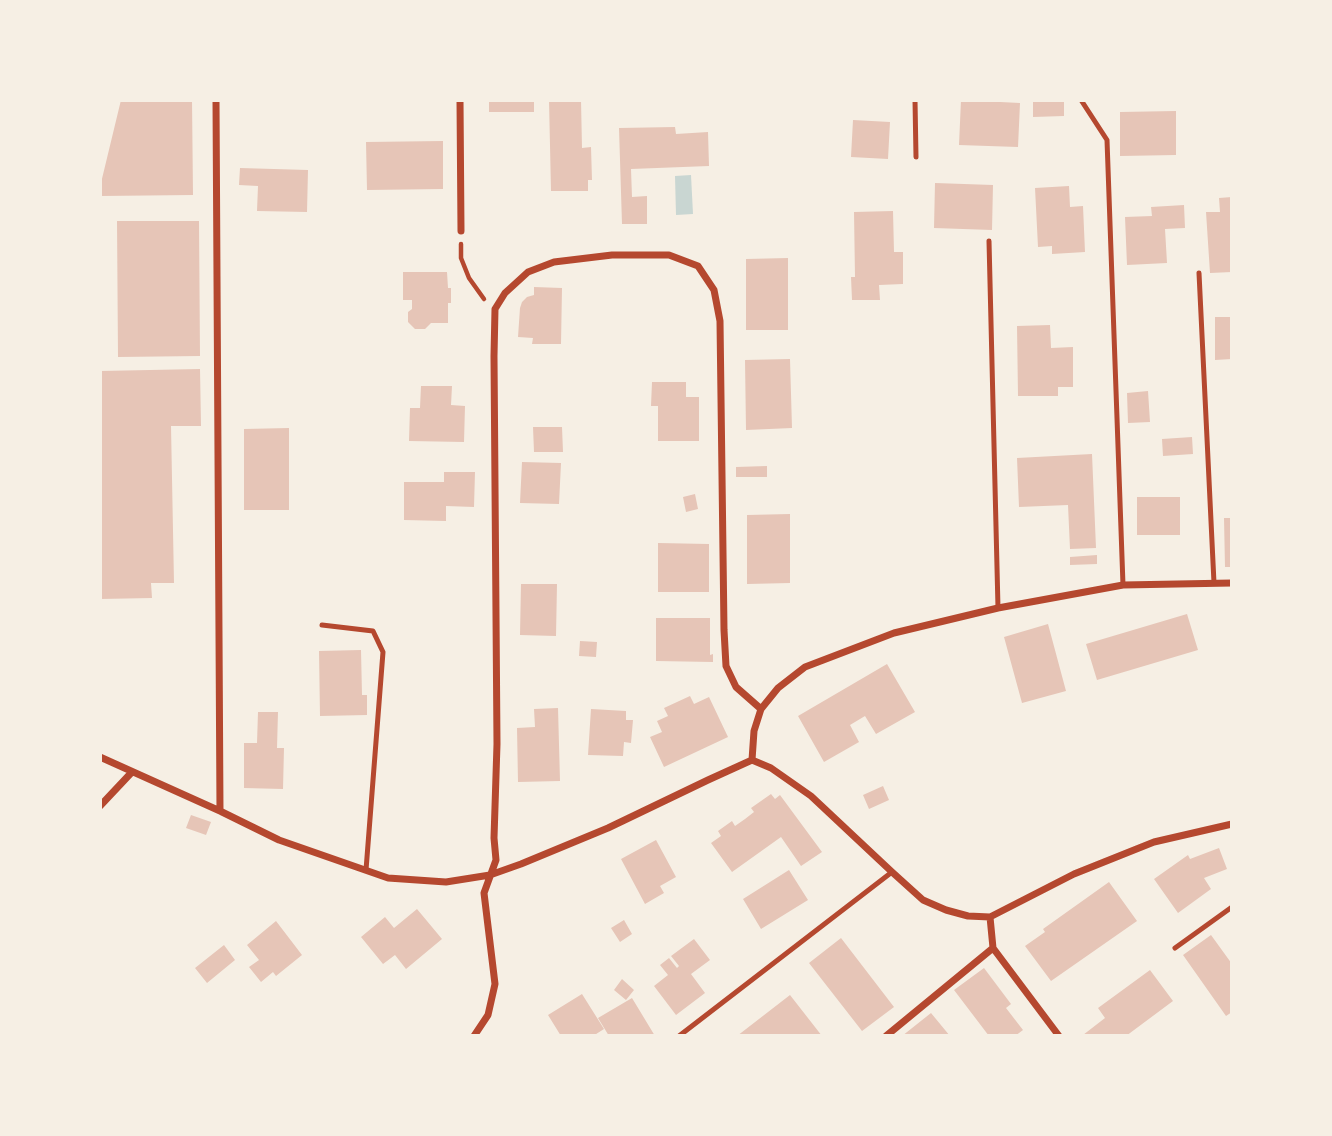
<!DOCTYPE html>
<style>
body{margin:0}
#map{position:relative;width:1332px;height:1136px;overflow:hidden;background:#f6efe4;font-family:Merriweather,serif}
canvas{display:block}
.frame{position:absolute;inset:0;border:102px solid #f6efe4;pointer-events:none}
</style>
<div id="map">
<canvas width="1332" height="1136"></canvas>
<div class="frame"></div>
</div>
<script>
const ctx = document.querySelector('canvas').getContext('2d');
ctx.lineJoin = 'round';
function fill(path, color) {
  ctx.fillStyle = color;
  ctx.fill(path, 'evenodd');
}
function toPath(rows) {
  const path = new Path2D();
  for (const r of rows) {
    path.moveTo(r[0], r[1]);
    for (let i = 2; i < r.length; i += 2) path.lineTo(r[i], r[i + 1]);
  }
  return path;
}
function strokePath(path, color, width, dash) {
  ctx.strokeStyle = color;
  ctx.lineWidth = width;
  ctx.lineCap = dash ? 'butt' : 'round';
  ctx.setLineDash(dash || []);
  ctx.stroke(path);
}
const water = toPath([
 [691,175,693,214,676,215,675,176]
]);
const building = toPath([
 [121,100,192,100,193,195,100,196,100,187],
 [489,100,534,100,534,112,489,112],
 [549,100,581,100,582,148,591,147,592,180,588,180,588,191,551,191],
 [961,100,1020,103,1018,147,959,145],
 [1033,100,1064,100,1064,116,1033,117],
 [1176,111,1176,155,1120,156,1120,112],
 [853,120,890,122,888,159,851,157],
 [675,127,676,134,708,132,709,166,631,169,632,197,647,196,647,224,622,224,619,128],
 [443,141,443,189,367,190,366,142],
 [240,168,308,170,307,212,257,211,258,186,239,185],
 [935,183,993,185,992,230,934,228],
 [1069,186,1070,207,1083,206,1085,252,1052,254,1052,246,1038,247,1035,188],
 [1232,197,1232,272,1210,273,1206,212,1220,212,1219,198],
 [1184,205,1185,228,1165,229,1167,263,1127,265,1125,217,1152,216,1151,207],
 [893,211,894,252,903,252,903,284,879,285,880,300,852,300,851,277,855,277,854,212],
 [117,221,199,221,200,356,118,357],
 [788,258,788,330,746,330,746,259],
 [403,272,447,272,448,288,451,288,451,303,448,303,448,323,431,323,425,329,415,329,408,322,408,312,412,309,412,300,403,300],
 [534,287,562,288,561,344,532,344,533,338,518,337,520,308,522,302,527,297,534,295],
 [1215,317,1232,317,1232,359,1215,360],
 [1050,325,1051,348,1073,347,1073,387,1058,387,1058,396,1018,396,1017,326],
 [790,359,792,428,746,430,745,360],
 [200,369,201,426,171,426,174,583,151,583,152,598,100,599,100,371],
 [652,382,686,382,686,397,699,397,699,441,658,441,658,406,651,406],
 [421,386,452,386,451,405,465,406,464,442,409,441,410,408,420,408],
 [1148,391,1150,422,1128,423,1127,393],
 [533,427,562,427,563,452,534,452],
 [289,428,289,510,244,510,244,429],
 [1192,437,1193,454,1163,456,1162,439],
 [1092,454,1096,548,1070,549,1068,505,1019,507,1017,458],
 [522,462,561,463,559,504,520,503],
 [767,466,767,477,736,477,736,467],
 [444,472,475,472,474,507,446,506,446,521,404,520,404,482,444,482],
 [695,494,698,509,686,512,683,497],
 [1137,497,1180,497,1180,535,1137,535],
 [790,514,790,583,747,584,747,515],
 [1224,518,1232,518,1232,567,1225,567],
 [658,543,709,544,709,592,658,592],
 [1097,555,1097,564,1070,565,1070,557],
 [521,584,557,584,556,636,520,635],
 [1187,614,1198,650,1097,680,1086,644],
 [656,618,710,618,710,655,713,654,713,662,656,661],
 [1048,624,1066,691,1022,703,1004,637],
 [580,641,597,642,596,657,579,656],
 [361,650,362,695,367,695,367,715,320,716,319,651],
 [887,664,915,712,876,734,865,716,850,725,859,742,824,762,798,716],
 [690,696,694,704,709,697,728,737,664,767,650,737,662,732,657,721,668,716,664,708],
 [558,708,560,781,518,782,517,728,535,727,534,709],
 [591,709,626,711,626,720,633,720,631,743,624,742,623,756,588,755],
 [258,712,278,712,277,748,284,748,283,789,244,788,244,743,257,743],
 [883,786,889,800,869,809,863,795],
 [771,794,775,799,780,795,822,852,801,866,781,837,732,872,711,843,721,836,718,831,732,821,735,826,745,819,754,812,751,808],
 [191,815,211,822,206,835,186,828],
 [656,840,676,877,660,886,664,893,645,904,621,859],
 [1219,848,1227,869,1204,878,1211,889,1178,913,1154,879,1188,855,1190,859],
 [789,870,808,900,761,929,743,899],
 [1109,882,1137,921,1051,981,1025,946,1045,932,1043,929],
 [417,909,442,939,406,969,395,955,383,964,361,937,385,917,394,928],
 [624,920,632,934,620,942,611,928],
 [276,921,302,955,276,976,273,972,261,982,249,967,259,960,247,945],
 [1211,935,1232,964,1232,1012,1226,1016,1183,955],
 [841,938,894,1007,862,1031,809,963],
 [694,939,710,960,691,974,705,993,676,1015,654,986,668,975,660,965,669,958,677,968,679,966,671,956],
 [224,945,235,960,207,983,195,968],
 [984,968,1011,1004,1006,1008,1023,1030,1015,1036,989,1036,954,990],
 [1150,970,1173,1001,1126,1036,1084,1036,1083,1035,1105,1018,1098,1008],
 [622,979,634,990,626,1000,614,990],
 [582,994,604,1029,593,1036,561,1036,548,1015],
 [790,995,822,1036,737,1036],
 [632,998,655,1036,609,1036,598,1018],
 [931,1013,950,1036,902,1036]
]);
const path = toPath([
 [461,244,461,258,469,278,484,299]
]);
const service = toPath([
 [915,100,916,157],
 [1081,100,1107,140,1123,585],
 [989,241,998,608],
 [1199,273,1214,583],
 [322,625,373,631,383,652,366,870],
 [1175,948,1232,907],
 [679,1036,892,872]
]);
const minor = toPath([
 [216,100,220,811],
 [460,100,461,231],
 [100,757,220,811,279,840,388,878,446,882,490,875,521,864,608,828,708,780,752,760,771,768,811,796,892,872,923,900,946,910,968,916,990,917,1074,874,1154,842,1232,824],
 [752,760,754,731,761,709,778,688,805,667,894,633,998,608,1123,585,1232,583],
 [100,806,132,772],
 [990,917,993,948,1059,1036],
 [474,1036,488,1015,495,984,484,893,496,860,494,838,497,744,494,356,495,309,505,293,528,272,554,262,612,255,669,255,698,266,714,290,720,321,724,630,726,666,736,687,761,709],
 [886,1036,993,948]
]);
fill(water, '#c9d6d2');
fill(building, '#e6c5b7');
strokePath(path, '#b5482f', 4.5);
strokePath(service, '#b5482f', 5);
strokePath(minor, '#b5482f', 7);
</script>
